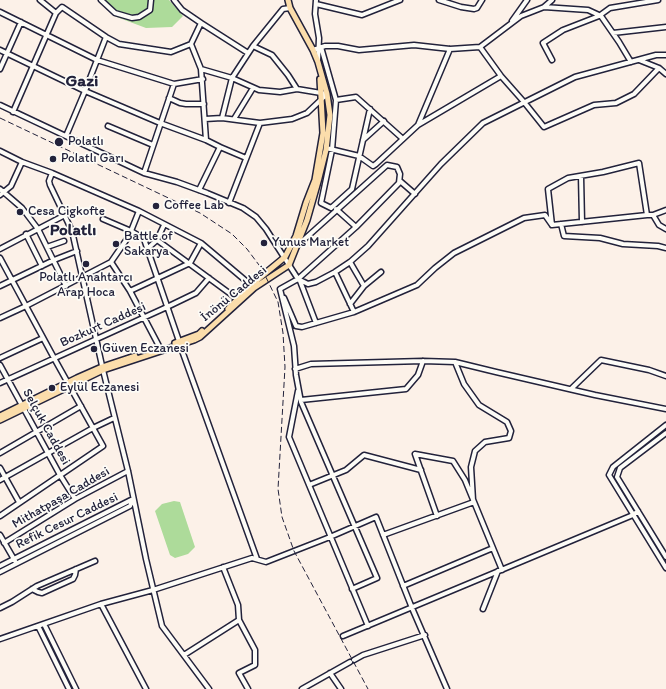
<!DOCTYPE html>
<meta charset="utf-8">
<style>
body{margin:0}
canvas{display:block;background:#fcf1e8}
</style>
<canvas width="666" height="689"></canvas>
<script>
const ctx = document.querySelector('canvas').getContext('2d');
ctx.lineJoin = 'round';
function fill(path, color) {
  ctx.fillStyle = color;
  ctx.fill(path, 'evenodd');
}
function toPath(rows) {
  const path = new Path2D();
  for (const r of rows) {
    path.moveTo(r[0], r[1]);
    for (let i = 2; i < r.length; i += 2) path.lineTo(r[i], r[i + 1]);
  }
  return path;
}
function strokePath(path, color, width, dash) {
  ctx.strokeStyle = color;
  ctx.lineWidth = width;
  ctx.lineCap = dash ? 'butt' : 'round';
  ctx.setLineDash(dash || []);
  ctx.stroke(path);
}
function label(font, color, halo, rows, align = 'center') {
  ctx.font = font + ' Itim,sans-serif';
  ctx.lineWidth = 3.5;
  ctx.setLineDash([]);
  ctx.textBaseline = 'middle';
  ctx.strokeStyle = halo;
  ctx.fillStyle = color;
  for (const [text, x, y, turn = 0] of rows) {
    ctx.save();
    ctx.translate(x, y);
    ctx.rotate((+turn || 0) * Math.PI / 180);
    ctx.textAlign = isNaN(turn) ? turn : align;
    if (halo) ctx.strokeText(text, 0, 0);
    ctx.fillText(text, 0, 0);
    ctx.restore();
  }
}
const green = toPath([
 [98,0,169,0,183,16,172,27,146,28,114,16],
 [174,501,180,502,195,547,188,554,175,558,170,555,155,511,162,504]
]);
const minor = toPath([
 [40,0,56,13,62,7,106,37,119,44,171,52,191,44],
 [101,0,115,13,132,18,139,17,150,10,151,0],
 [174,0,182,10,201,23,191,44,201,69,206,140,220,147,199,190],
 [316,0,315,14,319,38,318,61],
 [439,0,461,7,474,9,477,8,482,0],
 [316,4,362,15,400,0],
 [544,7,552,0],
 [0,12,97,60,174,84,203,79],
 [512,21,527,0],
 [201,23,248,53],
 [613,33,666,27],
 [253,46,272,55,288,75,297,89],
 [321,47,336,100,332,150,321,203,331,208,352,189,370,109],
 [480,47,501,76,524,102,544,127,594,105,616,103,634,94,659,68],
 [0,50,85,91,160,123,206,140],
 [313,50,325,46,338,46,359,50,414,45,450,49,480,47,521,16,544,7,588,10,601,16,619,42,631,62],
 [552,60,543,43,563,30,599,16,610,8,658,0],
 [639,60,659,68,666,74],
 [0,69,21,22],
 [201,69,232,78,259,90,280,92,297,89,327,94,307,113,292,119,260,123,222,118,205,119],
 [169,98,180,103,186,104,204,104],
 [336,100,356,97,403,139],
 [0,105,144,173,177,182,207,193,243,208,256,217,266,229,298,279,308,284,316,282,335,272,350,262,368,246,441,164,483,123,575,77,656,55,666,55],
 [13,112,56,13],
 [222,118,232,78,253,46,283,9,290,8],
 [234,119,253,88],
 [418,125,501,76],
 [108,126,153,145],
 [66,136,85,91,106,37],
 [363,140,384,121],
 [220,147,246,158],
 [326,148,359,156,373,166,376,164,418,125,450,49],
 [0,151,22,162,52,173,139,211,201,243,252,286],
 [52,173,49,181,50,185,72,231,103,370,128,471,146,559,162,626,209,689],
 [144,173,174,84],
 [581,176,582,222],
 [400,181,415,194],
 [0,189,22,208,38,229,66,286],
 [0,195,11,186,22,162],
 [229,203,260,123],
 [336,209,356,227],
 [653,215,659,225,666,229],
 [103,219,131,231,144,239,179,341],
 [561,224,564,236,600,238,623,244,658,246,666,248],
 [552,225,548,189,568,178,603,172,639,163,647,215],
 [26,234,42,266],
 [157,240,236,298],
 [298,245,387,165,397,167,400,174,399,183,356,227,298,279,280,289,294,346,296,375,301,402,377,578,352,589],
 [47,247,64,241],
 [0,249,65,215],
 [147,249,157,240,164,225],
 [0,258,54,358,103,446,0,516],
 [111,262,130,291,160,348],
 [350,262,364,286],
 [335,272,354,312],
 [300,281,316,323],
 [0,286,54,260,77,251],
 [130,291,190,263,201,243],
 [284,298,296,326,302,327,354,312,417,285,435,268,454,253,524,218,545,215,552,225,647,215,653,215,666,210],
 [350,304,364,286,381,272],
 [0,318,26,306,111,262,129,236,139,211],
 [180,345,257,559],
 [0,358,43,338],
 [455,362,496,372,595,395,666,409],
 [0,365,60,475,75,499],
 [295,369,311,364,423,361,455,362,464,384,479,405,507,422,511,431,509,438,485,442,475,451,471,467,473,500],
 [0,383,167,307,196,293,209,278],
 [571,389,601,360,649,370,666,376],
 [298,391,289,437,368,626],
 [301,400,406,389,418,375,423,361],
 [666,425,613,467,609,475,666,568],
 [666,433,620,468,617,477,666,557],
 [0,453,81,406],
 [0,468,19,502],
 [0,480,93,428,114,418],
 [309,485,346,470,364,455,421,470],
 [437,516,415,454,453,461,465,480,502,570],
 [0,535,15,561],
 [383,535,474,502],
 [4,543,75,499,128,471],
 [0,566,133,499],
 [223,567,238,605,239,620,255,650,255,665,239,673,248,689],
 [0,572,130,506,133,499],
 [403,586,493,548],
 [32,589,38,592,42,593,73,579,75,575,76,569],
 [101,604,146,689],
 [0,608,12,602,37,586,95,561],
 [483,609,498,571],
 [44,624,76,689],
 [38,626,69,689],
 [343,636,633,515,638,511],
 [0,639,101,604,153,590,252,558,266,562,330,537,376,517,412,608,447,689],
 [184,655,239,620],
 [354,660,363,655,425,635],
 [330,673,341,689],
 [302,689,350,662]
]);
const major = toPath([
 [228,309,251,285,285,257,296,236,306,203,315,180,323,133,320,79],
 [175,343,199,334,202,331],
 [0,416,77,378,102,367,135,356],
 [0,420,103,370,194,340,200,337,254,288,289,265,307,220,319,178,326,150,330,115,327,94,318,62,313,50,290,8,288,0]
]);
const rail = toPath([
 [0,118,200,213,232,234,247,249,262,269,278,302,283,333,285,367,278,489,282,517,294,551,368,689]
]);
const markers = [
 [59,142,5,"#22223b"],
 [53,159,4,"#22223b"],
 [156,206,4,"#22223b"],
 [20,212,4,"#22223b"],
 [264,243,4,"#22223b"],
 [116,244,4,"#22223b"],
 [86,264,4,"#22223b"],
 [94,349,4,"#22223b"],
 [52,388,4,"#22223b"]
];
const poiNames = [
 ["Polatlı",68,142],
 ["Polatlı Garı",61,159],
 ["Coffee Lab",164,206],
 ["Cesa Cigkofte",28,212],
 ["Battle of",124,237],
 ["Sakarya",124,252],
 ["Yunus Market",272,243],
 ["Polatlı Anahtarcı",86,278,"center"],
 ["Arap Hoca",86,293,"center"],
 ["Güven Eczanesi",102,349],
 ["Eylül Eczanesi",60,388]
];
const streetNames = [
 ["İnönü Caddesi",234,294,-39],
 ["Bozkurt Caddesi",103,325,-24],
 ["Selçuk Caddesi",46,427,61],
 ["Mithatpaşa Caddesi",61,498,-30],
 ["Refik Cesur Caddesi",67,521,-26]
];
const districtNames = [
 ["Gazi",82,82],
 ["Polatlı",73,231]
];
fill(green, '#addb9a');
strokePath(minor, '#22223b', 7);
strokePath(major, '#22223b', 8);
strokePath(minor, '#fdfcf7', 4);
strokePath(major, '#fbddab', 5);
strokePath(rail, '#22223b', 1, [6, 3]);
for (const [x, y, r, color] of markers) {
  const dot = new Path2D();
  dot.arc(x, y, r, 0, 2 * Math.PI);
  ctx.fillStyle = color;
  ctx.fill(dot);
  strokePath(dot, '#fdfcf7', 1.5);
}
label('13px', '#22223b', '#fdfcf7', poiNames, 'left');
label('13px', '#22223b', '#fdfcf7', streetNames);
label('bold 17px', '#22223b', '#fdfcf7', districtNames);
</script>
